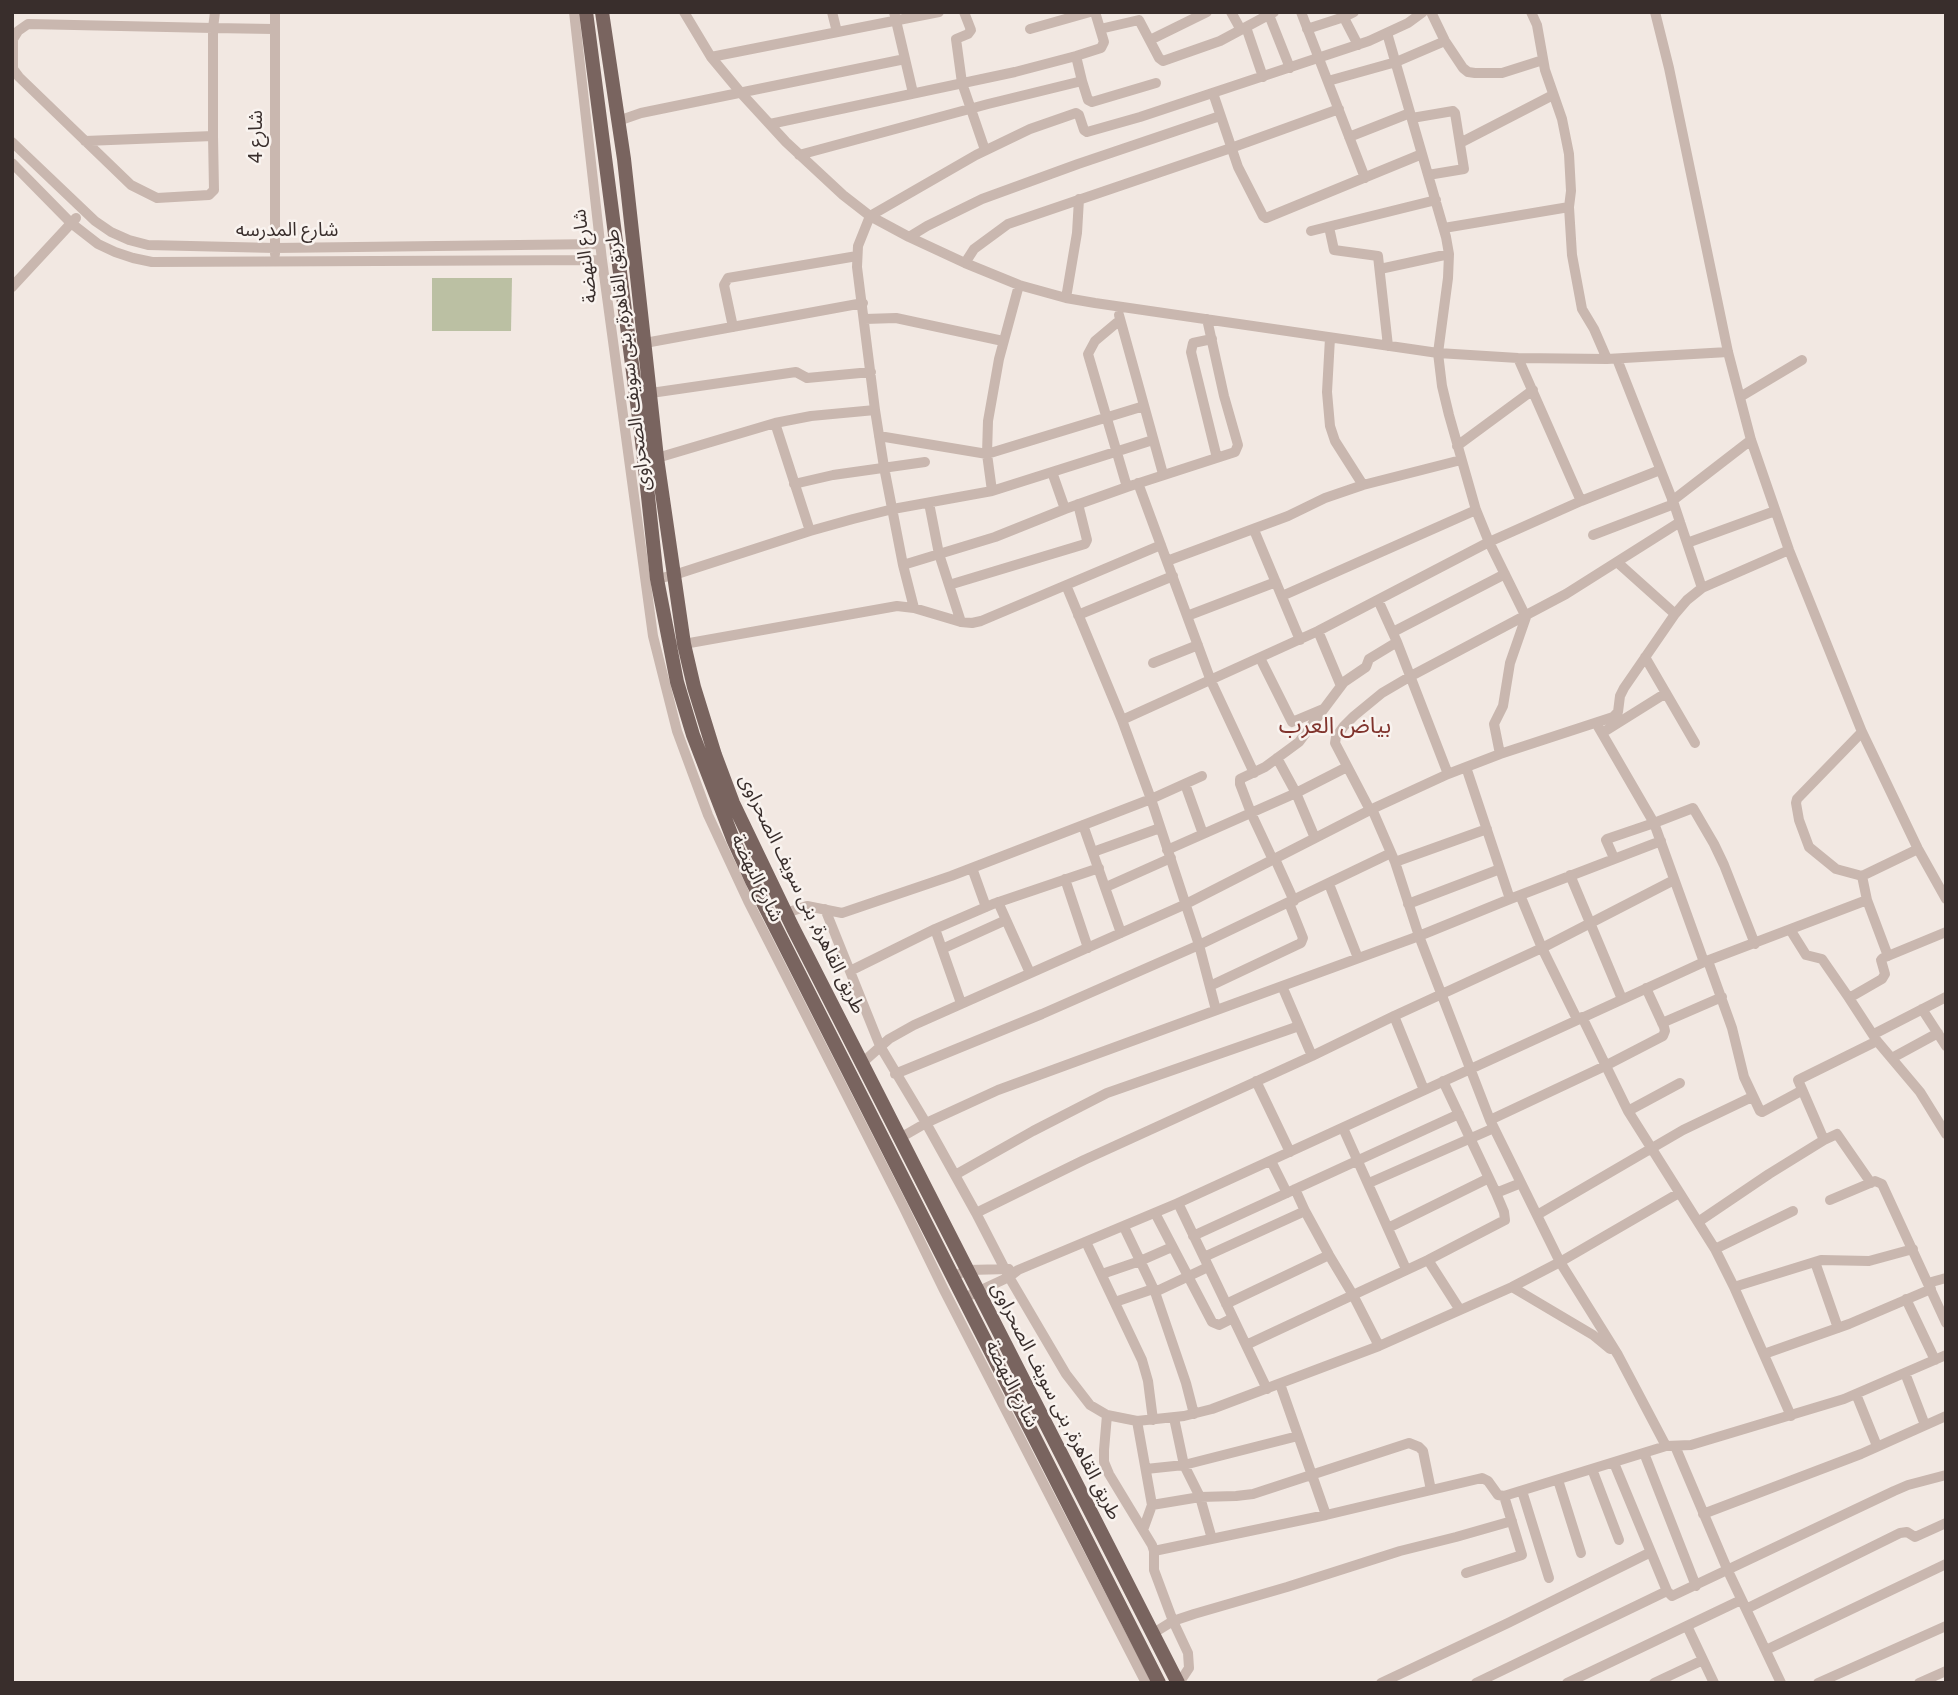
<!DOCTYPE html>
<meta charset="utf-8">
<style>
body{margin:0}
#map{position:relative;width:1958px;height:1695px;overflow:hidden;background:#f2e8e2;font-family:"Public Sans",sans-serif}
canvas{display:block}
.frame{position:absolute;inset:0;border:14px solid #392e2c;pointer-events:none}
</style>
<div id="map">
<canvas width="1958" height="1695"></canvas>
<div class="frame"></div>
</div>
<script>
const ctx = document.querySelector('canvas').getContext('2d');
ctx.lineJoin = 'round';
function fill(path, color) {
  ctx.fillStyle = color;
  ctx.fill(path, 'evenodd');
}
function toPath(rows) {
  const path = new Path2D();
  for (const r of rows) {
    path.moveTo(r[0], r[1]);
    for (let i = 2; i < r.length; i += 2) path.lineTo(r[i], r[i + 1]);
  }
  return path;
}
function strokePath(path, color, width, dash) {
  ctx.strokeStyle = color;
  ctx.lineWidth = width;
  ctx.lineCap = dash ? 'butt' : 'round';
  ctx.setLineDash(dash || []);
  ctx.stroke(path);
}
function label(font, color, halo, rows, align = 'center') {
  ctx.font = font + ' "Public Sans","Noto Sans Arabic",sans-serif';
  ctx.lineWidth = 5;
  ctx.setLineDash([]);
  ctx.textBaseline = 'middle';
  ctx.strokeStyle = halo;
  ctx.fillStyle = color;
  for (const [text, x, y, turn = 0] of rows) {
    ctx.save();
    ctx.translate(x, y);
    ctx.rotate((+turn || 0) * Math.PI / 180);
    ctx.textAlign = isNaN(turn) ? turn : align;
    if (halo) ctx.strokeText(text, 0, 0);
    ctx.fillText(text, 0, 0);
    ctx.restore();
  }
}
const green = toPath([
 [432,278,512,278,511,331,432,331]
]);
const minor = toPath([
 [215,12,213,28,213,136,214,190,209,195,157,198,131,185,19,77,13,69,13,39,18,31,28,24,213,28,273,29],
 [275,12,275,254],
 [574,12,602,260,653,636,677,731,708,815,748,901,903,1206,944,1290,1146,1683],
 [684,12,711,57,741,93,786,142,843,195,870,216,909,237,965,263,1019,285,1066,298,1095,303,1438,353,1518,358,1607,359,1728,352],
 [832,12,837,32],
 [894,12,913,93],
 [964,12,971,30,968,34,956,39,962,83,985,150],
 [1231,12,1241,30],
 [1301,12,1365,178],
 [1341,12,1358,45],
 [1431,12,1445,41,1463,68,1468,72,1475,73,1502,73,1543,60],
 [1531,12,1537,25,1545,70,1562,119,1569,154,1571,191,1569,207,1572,255,1582,309,1594,329,1607,359],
 [1655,12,1669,68,1728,352,1751,440,1789,550,1862,732,1918,849,1946,899],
 [1269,15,1290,68],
 [1246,27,1263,77],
 [1030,29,1090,12],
 [1100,29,1139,20,1159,58,1163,61,1220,41,1274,12],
 [1307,29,1344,17,1354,12],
 [1387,33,1446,237,1449,254,1448,278,1438,353,1442,386,1449,415,1476,510,1489,542,1526,617,1510,663,1503,706,1494,724,1500,754],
 [1150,40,1207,12],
 [711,57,939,12],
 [1082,81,1088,100,1092,102,1156,83],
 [1328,81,1396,62,1445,41],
 [1213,93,1238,167,1263,216,1266,218,1422,154],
 [1412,118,1453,111,1455,113,1464,169,1428,175],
 [618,121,641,113,905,59],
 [770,124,1015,72,1076,56,1101,48,1104,42,1095,12],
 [1349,137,1410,113],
 [85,141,213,136],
 [12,142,95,221,111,232,129,240,148,245,275,248,600,244],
 [1460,143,1553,95],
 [799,155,988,104,1082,81,1076,56],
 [12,163,71,223,98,244,115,252,133,258,152,262,602,260],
 [1329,227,1334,250,1378,256,1388,346],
 [1444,228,1569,207],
 [1311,231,1436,200],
 [909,237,927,226,982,199,1078,164,1220,116],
 [965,263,974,249,1008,224,1231,148,1339,109],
 [1380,269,1449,254],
 [12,287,76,218],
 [1066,298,1077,233,1079,199],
 [1119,315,1163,474],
 [865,319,896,318,1003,341],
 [1120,320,1095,341,1088,354,1127,487],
 [733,327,724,285,728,278,857,256],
 [1330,338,1327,392,1330,426,1335,441,1363,485],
 [1212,339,1193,343,1191,352,1217,458],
 [645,343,863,303],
 [1518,358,1581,501],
 [1617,359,1674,504,1702,588],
 [651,393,796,372,807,378,871,372],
 [1740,397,1802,360],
 [775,423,810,531],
 [879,436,987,454,1144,406],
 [1457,446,1533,390],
 [657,458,775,423,811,416,875,410],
 [1052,472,1065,509],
 [1138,483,1211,681,1254,773],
 [794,484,833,475,925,462],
 [992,491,1153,440],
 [1672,501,1751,440],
 [929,503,939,554,961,622],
 [1254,530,1300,640],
 [1593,535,1674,504],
 [1687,543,1775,511],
 [1167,561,1288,516,1325,498,1363,485,1461,460],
 [1617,562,1675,614],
 [903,565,995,537,1065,509,1127,487,1235,452,1238,445,1224,396,1207,319],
 [657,579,674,575,810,531,853,519,893,509,992,491,987,454,988,421,999,359,1019,285],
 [949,585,1085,544,1087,540,1078,504],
 [1066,585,1122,720,1151,799,1199,945,1216,1010],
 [1282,596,1476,510],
 [1378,600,1397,642,1448,774],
 [914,608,903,565,884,467,875,410,857,267,858,246,870,216,976,155,1030,129,1076,113,1079,115,1084,130,1087,132,1140,117,1369,41,1408,23,1423,12],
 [1078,615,1173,576],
 [1187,616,1276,582],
 [1318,631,1341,686],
 [1393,632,1505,574],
 [684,644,897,606,914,608,961,622,972,623,981,621,1161,545],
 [1645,657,1695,743],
 [1260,658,1292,722,1323,709],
 [1153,663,1198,645],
 [1122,720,1318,631,1489,542,1581,501,1660,470],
 [1596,723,1654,823,1704,962],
 [1602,733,1666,693],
 [1277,758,1296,793,1315,838],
 [1466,767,1510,899],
 [1185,784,1203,834],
 [1372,809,1395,862,1419,936,1490,1120,1560,1262,1618,1355,1666,1446],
 [1370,810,1335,743,1336,737,1344,726,1354,716,1382,693,1411,676,1566,594,1680,522],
 [1083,825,1121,933],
 [1167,850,1296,793,1347,767],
 [1093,852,1160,828],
 [1614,858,1606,840,1607,839,1654,823,1693,808,1714,844,1724,865,1755,944],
 [1275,859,1294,901],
 [1273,860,1251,813,1240,784,1240,779,1265,767,1299,742,1344,682,1366,667,1369,659,1397,642],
 [1395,862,1487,829],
 [972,868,986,907],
 [1570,875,1622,999],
 [1862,876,1836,869,1809,847,1799,820,1796,803,1797,799,1862,732],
 [1065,879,1088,948],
 [1329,884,1358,958],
 [1106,887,1171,858],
 [1520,895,1542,948,1577,1019],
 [998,902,1030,973],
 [1408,904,1500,869],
 [825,909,880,1046,926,1123,976,1213,1009,1277,1066,1374,1090,1405,1107,1415,1137,1421,1184,1416,1212,1409,1379,1346,1512,1287,1560,1262,1679,1193],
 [786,913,807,906,842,913,951,876,1151,799,1202,776],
 [935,929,961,1003],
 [1791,931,1806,955,1822,959,1849,998],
 [1946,932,1883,958,1881,960,1885,974,1882,979,1849,998,1877,1041,1920,1092,1946,1134],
 [942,949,1006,920],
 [1888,956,1867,900,1862,876,1918,849],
 [1708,961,1732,1028,1744,1077,1760,1111,1762,1112,1801,1091],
 [850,971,935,929,993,904,1099,868],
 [1210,986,1301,943,1303,938,1289,903],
 [1282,986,1312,1056],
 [1922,1009,1946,1046],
 [1394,1016,1424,1090],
 [1582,1017,1628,1111,1715,1249,1734,1287,1791,1416],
 [1662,1023,1722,997],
 [1874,1034,1946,997],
 [1892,1058,1938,1033],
 [862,1063,889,1039,914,1025,1186,904,1372,809,1448,774,1500,754,1613,717,1618,712,1620,696,1624,688,1675,614,1687,600,1702,588,1789,550],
 [895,1074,1042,1014,1199,945,1391,853],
 [1256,1081,1290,1152],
 [1628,1111,1680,1083],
 [1490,1120,1605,1066,1663,1036,1665,1031,1664,1027,1646,988],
 [1343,1128,1406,1269],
 [900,1138,926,1123,998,1090,1419,936,1510,899,1661,841],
 [1824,1140,1798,1080,1877,1041],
 [1271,1161,1287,1193],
 [955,1175,1033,1131,1107,1093,1299,1026],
 [1369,1183,1494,1128],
 [1496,1193,1521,1183],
 [1830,1200,1875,1181,1882,1184,1946,1323],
 [1178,1203,1267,1389],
 [1305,1211,1329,1255,1353,1295,1379,1346],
 [976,1213,1084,1160,1312,1056,1394,1016,1542,948,1674,880],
 [1155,1213,1212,1322,1219,1325,1233,1318],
 [1537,1215,1683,1130,1752,1097],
 [1698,1222,1769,1174,1824,1140,1837,1134,1871,1183],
 [1124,1227,1155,1292,1186,1383,1194,1414],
 [1388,1228,1489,1178],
 [1193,1236,1459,1114],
 [1086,1242,1142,1360,1148,1381,1153,1420],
 [1715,1249,1793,1211],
 [1204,1257,1305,1211,1295,1189],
 [1428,1260,1460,1310],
 [1815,1262,1838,1328],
 [1102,1274,1140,1261,1172,1247],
 [954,1276,968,1270,1009,1269],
 [1928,1283,1946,1278],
 [1512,1287,1593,1335,1610,1349],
 [1734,1287,1821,1260,1869,1261,1913,1249],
 [1155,1292,1208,1267],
 [964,1298,1009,1277,1018,1270,1178,1203,1704,962,1867,900],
 [1906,1299,1935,1360],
 [1115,1302,1153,1289],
 [1226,1304,1329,1255],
 [1246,1345,1428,1260,1505,1220,1504,1212,1496,1193,1443,1081],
 [1764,1354,1849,1324,1931,1289],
 [1905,1373,1925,1425],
 [1280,1384,1326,1515],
 [1856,1394,1877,1446],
 [1107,1415,1104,1450,1104,1462,1109,1474,1152,1545,1154,1551,1154,1570,1173,1621,1188,1653,1189,1668,1179,1683],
 [1174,1418,1184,1465,1200,1497,1212,1539],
 [1137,1421,1152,1505,1143,1530],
 [1675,1446,1728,1571,1781,1683],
 [1644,1453,1696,1586],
 [1614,1463,1667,1591,1672,1596,1894,1491,1908,1485,1946,1475],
 [1146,1469,1184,1465,1298,1436],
 [1592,1469,1619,1540],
 [1558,1480,1581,1553],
 [1522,1491,1549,1578],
 [1152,1505,1200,1497,1236,1496,1253,1494,1409,1443,1419,1447,1423,1451,1431,1490],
 [1703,1514,1861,1454,1946,1416],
 [1154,1551,1326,1515,1482,1478,1488,1481,1498,1495,1504,1496,1666,1446,1691,1445,1844,1399,1946,1355],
 [1466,1573,1522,1555,1504,1496],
 [1746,1609,1900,1533,1907,1532,1915,1537,1946,1523],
 [1687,1626,1714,1683],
 [1152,1634,1173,1621,1194,1614,1287,1587,1400,1551,1456,1537,1512,1521],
 [1766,1650,1946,1564],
 [1381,1683,1508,1623,1651,1552],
 [1476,1683,1667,1591],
 [1567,1683,1741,1600],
 [1654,1683,1703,1660],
 [1818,1683,1946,1626],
 [1919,1683,1946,1671]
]);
const major = toPath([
 [586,12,642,441,657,579,677,682,693,735,733,839,752,881,1159,1683],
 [602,12,624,159,657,458,684,644,694,687,715,755,733,803,793,928,1178,1683]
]);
const streetNames = [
 ["شارع 4",256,137,-90],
 ["شارع المدرسه",287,230],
 ["شارع النهضة",585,256,-97],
 ["طريق القاهرة, بنى سويف الصحراوى",628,360,-97],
 ["شارع النهضة",757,878,64],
 ["طريق القاهرة, بنى سويف الصحراوى",802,894,64],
 ["شارع النهضة",1012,1384,63],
 ["طريق القاهرة, بنى سويف الصحراوى",1056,1401,63]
];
const quarterNames = [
 ["بياض العرب",1335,726]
];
fill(green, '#bbc0a3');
strokePath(minor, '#c9b7af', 10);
strokePath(major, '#79645f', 14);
label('19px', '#392e2c', '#f9f3ef', streetNames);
label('23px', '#80342d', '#f9f3ef', quarterNames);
</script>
